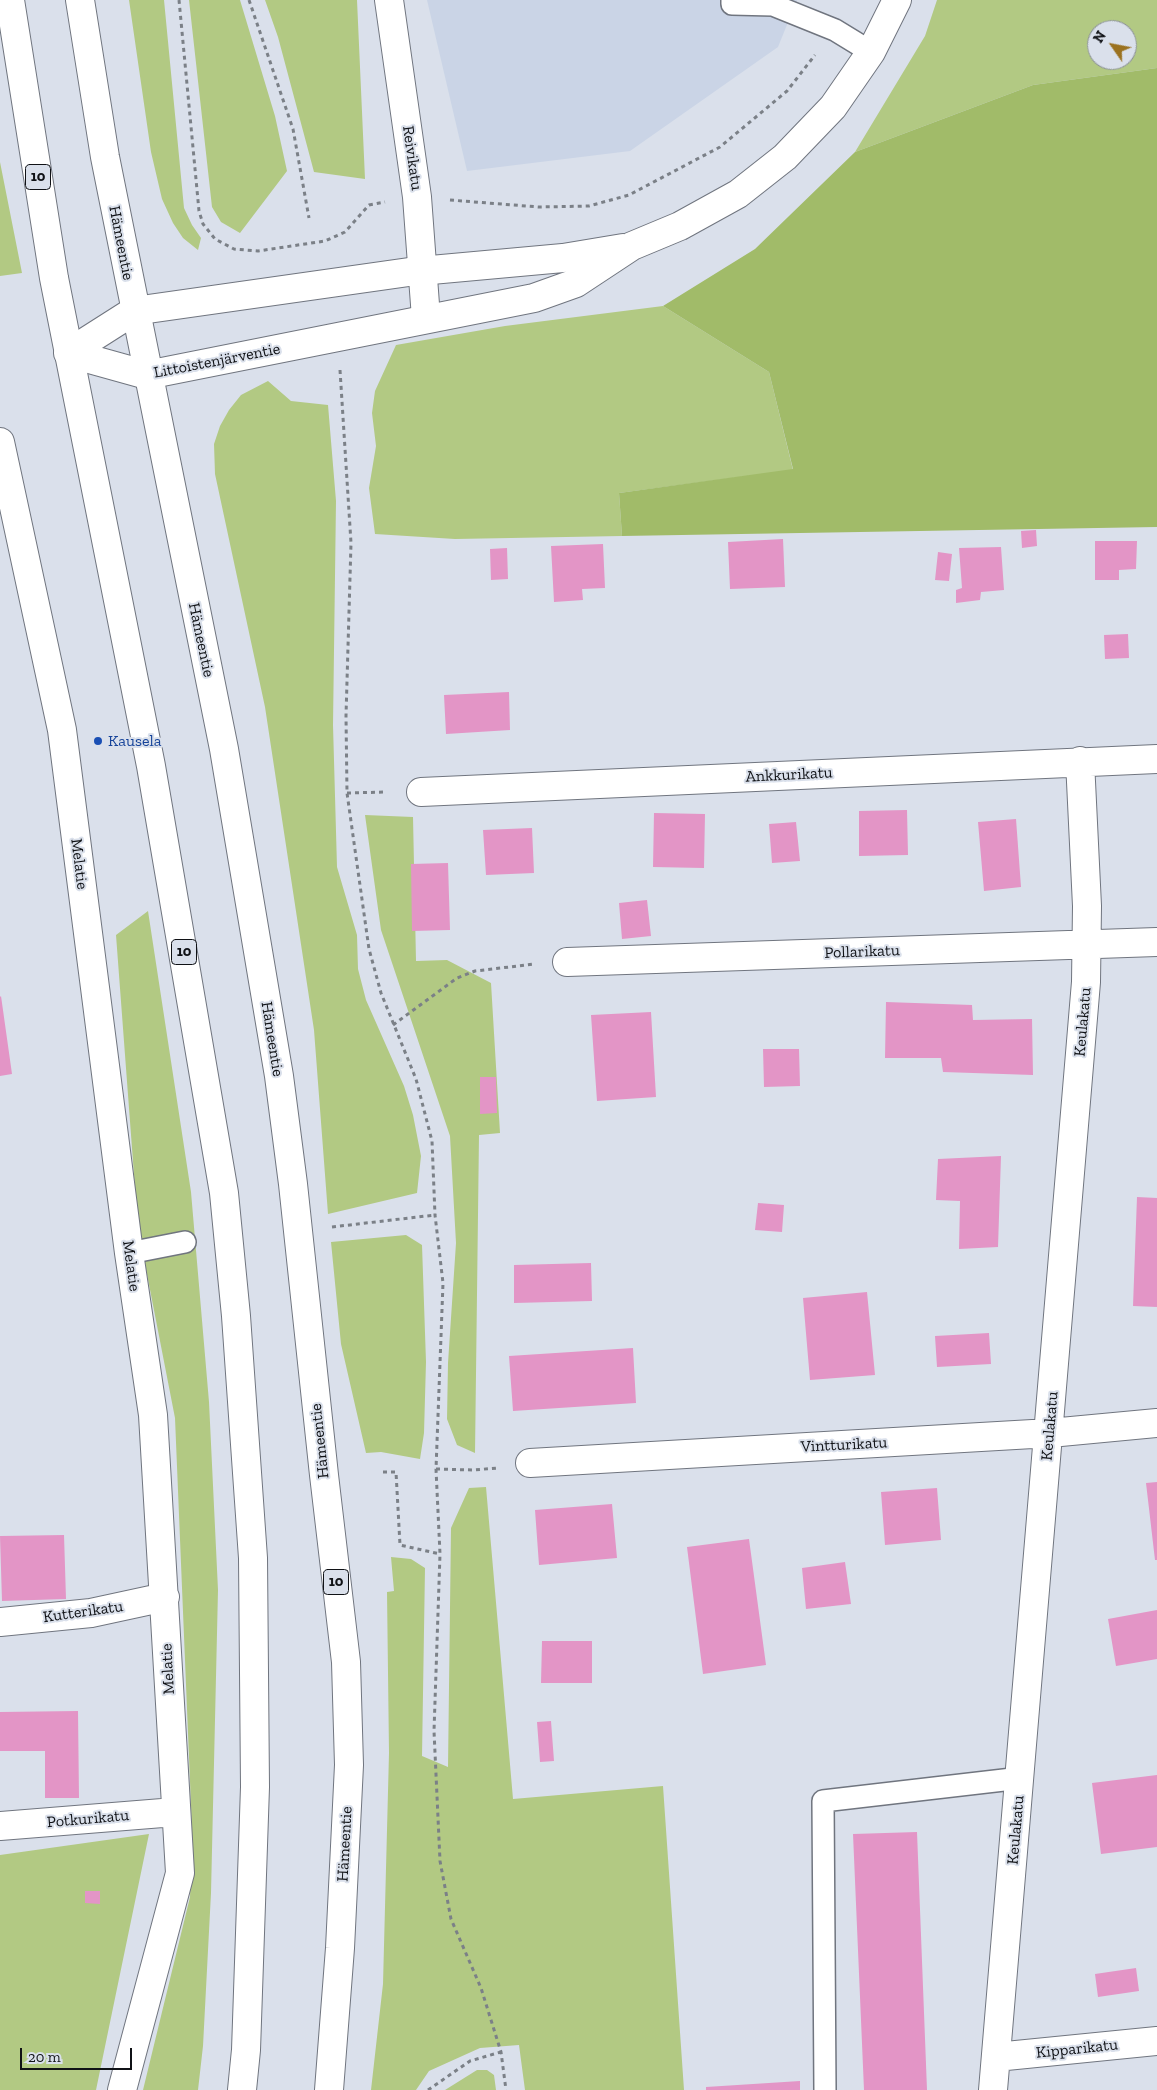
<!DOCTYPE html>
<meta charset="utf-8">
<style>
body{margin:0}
#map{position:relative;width:1157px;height:2090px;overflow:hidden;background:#dae0eb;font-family:"Zilla Slab",serif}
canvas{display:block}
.north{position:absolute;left:1087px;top:20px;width:50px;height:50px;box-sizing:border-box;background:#dae0eb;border:1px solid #898e96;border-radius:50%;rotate:303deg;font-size:14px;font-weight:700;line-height:20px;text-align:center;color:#101216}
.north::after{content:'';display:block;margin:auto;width:18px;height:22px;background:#9b721f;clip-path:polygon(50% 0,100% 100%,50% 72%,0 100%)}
.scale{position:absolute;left:20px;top:2048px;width:112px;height:22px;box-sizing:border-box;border:2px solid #101216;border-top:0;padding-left:6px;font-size:15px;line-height:18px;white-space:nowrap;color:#101216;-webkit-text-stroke:4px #dae0eb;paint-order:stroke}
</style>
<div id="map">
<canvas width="1157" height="2090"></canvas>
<div class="north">N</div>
<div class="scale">20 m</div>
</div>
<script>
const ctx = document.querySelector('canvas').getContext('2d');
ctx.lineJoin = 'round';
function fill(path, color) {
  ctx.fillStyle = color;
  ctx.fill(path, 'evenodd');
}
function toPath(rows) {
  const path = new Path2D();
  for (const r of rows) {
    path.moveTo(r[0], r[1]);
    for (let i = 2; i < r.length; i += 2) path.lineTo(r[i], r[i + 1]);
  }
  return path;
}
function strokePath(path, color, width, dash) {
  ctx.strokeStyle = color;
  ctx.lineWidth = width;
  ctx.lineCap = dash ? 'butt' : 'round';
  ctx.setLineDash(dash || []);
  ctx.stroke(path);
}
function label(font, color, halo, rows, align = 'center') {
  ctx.font = font + ' "Zilla Slab",serif';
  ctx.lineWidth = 4;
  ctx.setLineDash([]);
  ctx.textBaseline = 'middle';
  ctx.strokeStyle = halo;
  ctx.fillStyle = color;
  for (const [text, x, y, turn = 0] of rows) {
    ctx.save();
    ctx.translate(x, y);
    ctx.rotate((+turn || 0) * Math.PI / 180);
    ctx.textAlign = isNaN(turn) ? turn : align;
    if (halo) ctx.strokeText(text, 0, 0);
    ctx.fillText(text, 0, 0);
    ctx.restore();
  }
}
const built = toPath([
 [427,0,797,0,778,47,630,151,467,171]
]);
const green = toPath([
 [129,0,164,0,184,208,192,225,201,238,198,250,183,238,173,223,162,199,151,152],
 [189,0,240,0,275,116,287,171,240,233,221,222,212,207],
 [265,0,357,0,365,179,314,172,278,37],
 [937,0,1157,0,1157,68,1033,85,855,152,925,36],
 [1097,30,1127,30,1127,60,1097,60],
 [0,162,22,273,0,276],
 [663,306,769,372,793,470,619,493,622,536,455,539,375,534,369,488,376,446,372,413,375,391,396,345,505,326],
 [268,381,291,401,328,405,336,501,333,725,337,867,357,935,358,969,366,1000,404,1086,413,1115,421,1156,417,1193,328,1214,314,1030,265,707,215,474,214,444,220,426,229,410,241,395],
 [365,815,413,817,416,961,447,960,491,983,500,1133,479,1135,475,1453,457,1445,447,1419,448,1363,456,1243,450,1136,381,930],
 [148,911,191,1192,209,1402,218,1590,211,1893,203,2046,198,2090,143,2090,190,1897,192,1830,175,1418,138,1228,116,935],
 [406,1235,422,1245,426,1362,424,1433,420,1459,381,1452,366,1453,341,1344,331,1242],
 [486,1487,513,1799,663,1786,684,2090,525,2090,519,2045,480,2048,429,2071,416,2090,371,2090,383,1984,389,1753,387,1592,394,1591,391,1557,411,1559,425,1568,422,1756,448,1767,451,1528,469,1488],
 [149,1834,96,2090,0,2090,0,1855],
 [477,2070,487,2070,494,2075,496,2090,445,2090]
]);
const forest = toPath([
 [1157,68,1157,527,622,536,619,493,793,469,769,372,663,306,755,249,855,152,1033,85]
]);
const building = toPath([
 [1036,530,1037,546,1022,548,1021,531],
 [783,539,785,587,730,589,728,542],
 [1095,541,1137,541,1136,569,1119,570,1119,580,1095,580],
 [603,544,605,588,582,589,583,600,554,602,551,546],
 [1001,547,1004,590,981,592,980,600,956,603,956,590,962,588,959,548],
 [507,548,508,579,491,580,490,549],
 [938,552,952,554,949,581,935,580],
 [1128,634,1129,658,1105,659,1104,635],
 [509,692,510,730,446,734,444,695],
 [907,810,908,855,859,856,859,811],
 [654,813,705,814,704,868,653,867],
 [1016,819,1021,887,984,891,978,822],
 [796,822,800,861,772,863,769,824],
 [532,828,534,873,486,875,483,830],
 [448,863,450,930,412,931,411,864],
 [647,900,651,936,622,939,619,903],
 [1,996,12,1074,0,1076,0,997],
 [886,1002,972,1005,973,1020,1032,1019,1033,1075,943,1072,941,1058,885,1058],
 [651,1012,656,1097,597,1101,591,1015],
 [763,1049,799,1049,800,1086,764,1087],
 [480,1077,496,1077,497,1113,480,1114],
 [1001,1156,998,1247,959,1249,960,1201,936,1200,938,1159],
 [1137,1197,1157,1198,1157,1307,1133,1306],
 [758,1203,784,1205,782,1232,755,1230],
 [591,1263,592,1301,514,1303,514,1265],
 [867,1292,875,1375,810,1380,803,1298],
 [989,1333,991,1364,937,1367,935,1336],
 [633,1348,636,1403,513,1411,509,1356],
 [1157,1482,1157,1560,1155,1560,1146,1483],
 [937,1488,941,1540,885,1545,881,1492],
 [612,1504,617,1558,539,1565,535,1510],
 [64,1535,66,1599,2,1601,0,1536],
 [749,1539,766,1665,703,1674,687,1547],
 [845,1562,851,1604,806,1609,802,1568],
 [1157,1610,1157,1659,1116,1666,1108,1619],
 [542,1641,592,1641,592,1683,541,1683],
 [78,1711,79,1798,45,1798,45,1751,0,1751,0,1712],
 [551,1721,554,1761,540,1762,537,1722],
 [1157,1775,1157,1847,1101,1854,1092,1783],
 [917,1832,927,2090,864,2090,853,1834],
 [85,1891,100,1891,100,1904,85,1903],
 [1136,1968,1139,1991,1098,1997,1095,1974],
 [800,2081,800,2090,706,2090,706,2087]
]);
const path = toPath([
 [179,0,199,211,203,224,215,239,234,249,258,251,325,241,345,232,369,205,385,202],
 [249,0,293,129,309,218],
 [450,200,539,207,589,206,629,195,720,147,787,91,815,55],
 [340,370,351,543,346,716,347,793,369,949,381,993,416,1079,432,1141,435,1215,443,1283,436,1469,440,1554,434,1731,440,1861,451,1919,481,1988,501,2052,506,2090],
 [347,793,387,792],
 [393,1025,457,978,475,971,535,964],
 [332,1227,435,1215],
 [436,1469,473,1470,498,1468],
 [383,1472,396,1472,400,1545,440,1554],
 [428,2090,470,2061,501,2052]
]);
const lane = toPath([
 [732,0,732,4,773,5,835,30,871,52],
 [129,1253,185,1242],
 [825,2090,823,1801,1021,1778]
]);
const street = toPath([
 [389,0,417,197,426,318],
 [0,442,62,730,129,1253,153,1415,180,1873,122,2090],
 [421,792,1157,759],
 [567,962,1157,942],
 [530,1463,1050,1433,1157,1423],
 [0,1622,91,1613,165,1597],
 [0,1826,175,1812],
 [996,2057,1157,2041],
 [993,2090,1086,982,1087,906,1080,761]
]);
const secondary = toPath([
 [68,353,147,375,534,298,576,283,632,246,680,226,738,194,785,157,833,107,871,52,897,0],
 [68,353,134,311,409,272,563,258,623,248]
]);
const highway = toPath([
 [10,0,54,278,151,766,224,1193,236,1316,253,1558,255,1787,246,2050,242,2090],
 [80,0,105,157,224,749,279,1076,293,1184,324,1475,346,1662,349,1765,340,1948,329,2090]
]);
const markers = [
 [98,741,5,"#1a4fb4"]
];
const shields = [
 [38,177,25],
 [184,952,25],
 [336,1582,25]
];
const shieldNames = [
 ["10",38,177],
 ["10",184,952],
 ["10",336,1582]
];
const streetNames = [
 ["Reivikatu",412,158,82],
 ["Hämeentie",121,243,79],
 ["Littoistenjärventie",217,361,-11],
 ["Hämeentie",201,640,78],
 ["Ankkurikatu",789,775,-3],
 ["Melatie",79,864,83],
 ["Pollarikatu",862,952,-2],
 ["Keulakatu",1083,1022,-85],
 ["Hämeentie",272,1039,81],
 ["Melatie",131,1266,82],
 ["Keulakatu",1050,1426,-85],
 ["Hämeentie",320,1441,-96],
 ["Vintturikatu",844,1445,-3],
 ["Kutterikatu",83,1612,-8],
 ["Melatie",168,1669,-93],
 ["Potkurikatu",88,1819,-5],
 ["Keulakatu",1016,1830,-85],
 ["Hämeentie",345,1844,-87],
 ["Kipparikatu",1077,2049,-6]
];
const transitNames = [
 ["Kausela",108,741]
];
fill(built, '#cad4e6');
fill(green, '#b2c983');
fill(forest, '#a1bb69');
fill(building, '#e395c6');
strokePath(lane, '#70757f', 24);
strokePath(street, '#70757f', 30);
strokePath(secondary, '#70757f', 30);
strokePath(highway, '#70757f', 30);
strokePath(path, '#7b8087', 3, [4, 4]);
strokePath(lane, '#fff', 21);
strokePath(street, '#fff', 28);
strokePath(secondary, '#fff', 28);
strokePath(highway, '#fff', 28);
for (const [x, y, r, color] of markers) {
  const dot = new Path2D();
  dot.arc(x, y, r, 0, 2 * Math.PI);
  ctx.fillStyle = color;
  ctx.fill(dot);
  strokePath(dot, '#dae0eb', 2);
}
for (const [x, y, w] of shields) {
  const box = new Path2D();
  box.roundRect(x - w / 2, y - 12.5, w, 25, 4);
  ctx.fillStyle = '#dae0eb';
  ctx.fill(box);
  strokePath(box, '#101216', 1);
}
label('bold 15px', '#101216', null, shieldNames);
label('16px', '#101216', '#dae0eb', streetNames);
label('16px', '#164399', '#dae0eb', transitNames, 'left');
</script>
